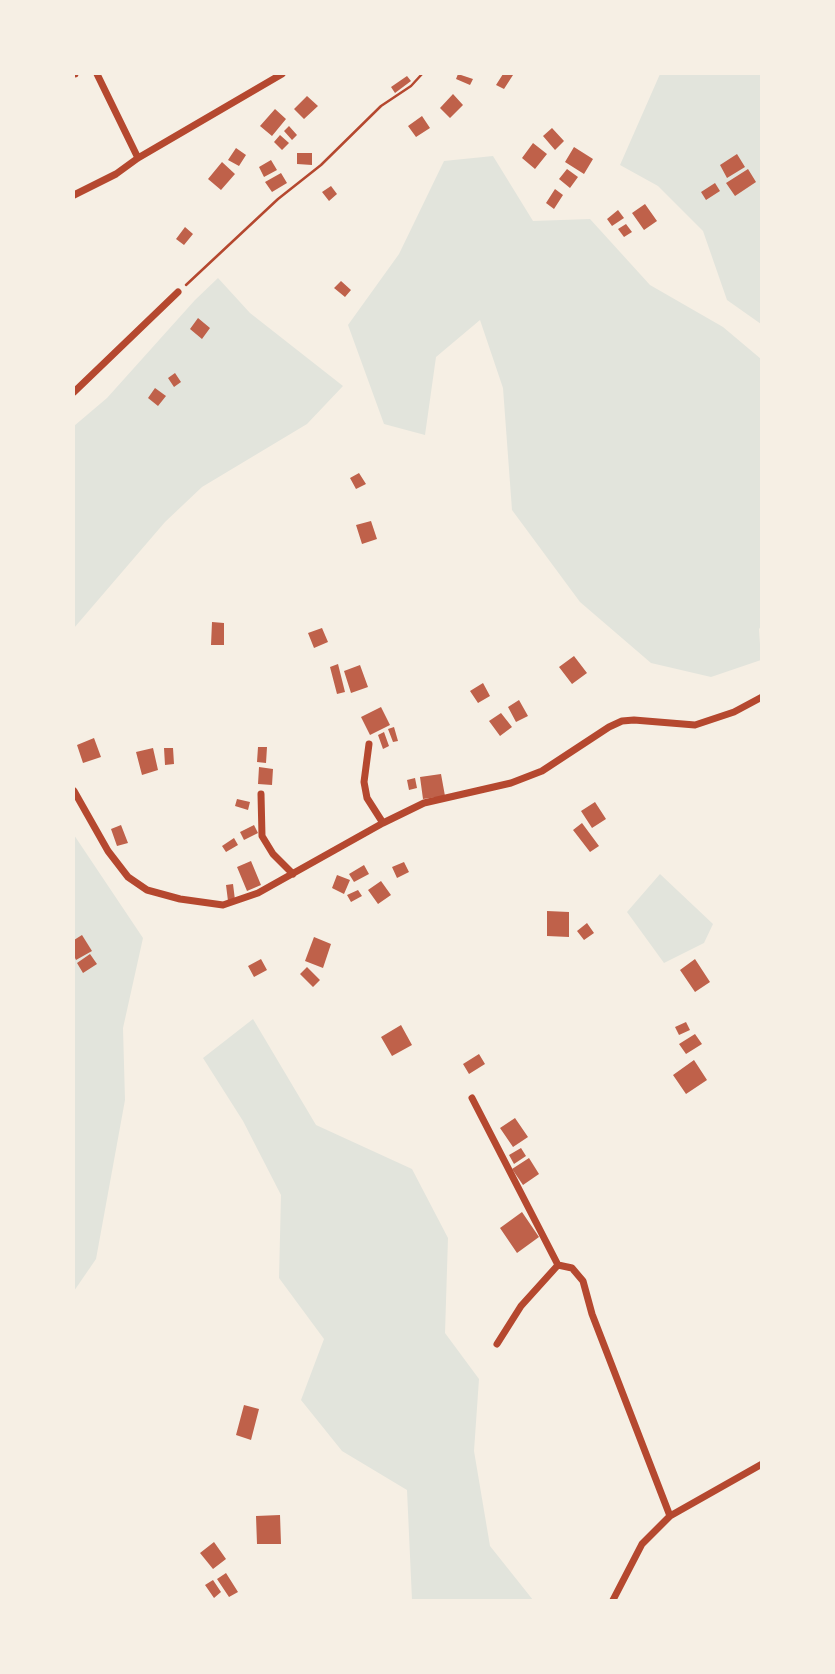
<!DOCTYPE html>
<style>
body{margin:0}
#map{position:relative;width:835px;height:1674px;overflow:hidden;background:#f6efe4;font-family:"Archivo Narrow",sans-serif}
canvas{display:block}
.frame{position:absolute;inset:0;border:75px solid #f6efe4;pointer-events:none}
</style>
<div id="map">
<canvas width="835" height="1674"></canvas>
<div class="frame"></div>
</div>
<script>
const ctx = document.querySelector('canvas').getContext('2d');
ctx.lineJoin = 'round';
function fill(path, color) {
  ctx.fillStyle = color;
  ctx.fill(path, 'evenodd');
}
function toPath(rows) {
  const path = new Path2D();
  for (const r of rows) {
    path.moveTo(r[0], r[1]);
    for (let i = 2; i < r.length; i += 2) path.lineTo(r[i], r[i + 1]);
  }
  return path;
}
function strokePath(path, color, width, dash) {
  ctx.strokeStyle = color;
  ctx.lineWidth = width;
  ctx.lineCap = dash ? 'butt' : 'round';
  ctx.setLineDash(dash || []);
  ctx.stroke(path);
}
const green = toPath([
 [660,74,761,74,761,324,727,300,703,231,658,186,620,165],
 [493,156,533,221,590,219,650,285,723,327,761,359,762,625,759,629,761,660,711,677,651,663,580,602,512,510,503,388,480,320,436,357,425,435,384,424,348,325,399,254,444,161],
 [218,278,250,313,343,386,307,424,202,487,165,522,74,628,74,426,107,398,195,300],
 [74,835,143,938,123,1028,125,1100,96,1259,74,1291],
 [660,874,713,924,704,943,664,963,627,912],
 [253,1019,316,1125,412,1169,448,1238,445,1333,479,1379,474,1451,490,1546,533,1600,412,1600,407,1490,342,1451,301,1400,324,1339,279,1278,281,1195,243,1121,203,1058]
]);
const building = toPath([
 [458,74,473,79,470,85,456,79],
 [503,74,513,75,504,89,496,85],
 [407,76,411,81,395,93,391,87],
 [453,94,463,105,450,118,440,108],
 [307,96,318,106,304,119,294,109],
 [275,109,286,119,272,136,260,126],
 [422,116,430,128,416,137,408,126],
 [289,126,297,135,292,140,284,131],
 [552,128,564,141,555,150,543,136],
 [280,135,289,143,282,150,274,142],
 [533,143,547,154,535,169,522,158],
 [574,147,593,159,584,174,565,162],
 [236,148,246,155,239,166,228,160],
 [297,153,312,153,312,165,297,164],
 [737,154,745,167,727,178,720,165],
 [271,160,277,170,264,177,259,167],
 [222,162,235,174,221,190,208,179],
 [567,169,578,177,570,188,559,179],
 [748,169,756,182,735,196,726,183],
 [281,173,287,183,272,192,265,182],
 [715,183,720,191,706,200,701,192],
 [331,186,337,194,329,201,322,192],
 [555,189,563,195,554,209,546,203],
 [645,204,657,221,644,230,632,213],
 [618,210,624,218,612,226,607,219],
 [626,224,632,232,624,237,618,229],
 [185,227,193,234,184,245,176,239],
 [341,281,351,290,345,297,334,288],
 [198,318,210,328,202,339,190,329],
 [175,373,181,382,174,387,168,378],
 [155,388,166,396,158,406,148,398],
 [359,473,366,484,356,489,350,478],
 [371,521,377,539,362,544,356,525],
 [212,622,224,623,224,645,211,645],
 [322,628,328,642,314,648,308,633],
 [574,656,587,673,572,684,559,667],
 [338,664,345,692,337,694,330,667],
 [360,665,368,687,351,693,344,671],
 [483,683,490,696,478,703,470,691],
 [519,700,528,716,516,722,508,707],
 [381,707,390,725,370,735,361,717],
 [501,713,512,727,500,736,489,721],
 [394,727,398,741,393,742,388,729],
 [384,732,389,746,383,749,378,735],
 [94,738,101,757,83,763,77,745],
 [258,747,267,747,266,763,257,762],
 [153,748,158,770,142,775,136,752],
 [164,748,173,748,174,764,165,765],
 [259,767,273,769,272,785,258,784],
 [441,774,445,796,423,799,420,777],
 [415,778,417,788,409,790,407,780],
 [237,799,250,802,248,810,235,806],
 [595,802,606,819,592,828,581,811],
 [582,823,599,846,590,852,573,830],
 [121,825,128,843,117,846,111,829],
 [254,825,258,833,244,840,240,832],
 [234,838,238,845,226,852,222,846],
 [251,861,261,885,247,891,237,867],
 [404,862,409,872,397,878,392,867],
 [364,865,369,874,354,882,349,874],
 [337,875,350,880,344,894,332,888],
 [381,881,391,895,378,904,368,890],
 [233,884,235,900,228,901,226,885],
 [358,890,362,896,351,902,347,895],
 [547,911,569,912,569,937,547,936],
 [587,923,594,933,584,940,577,931],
 [82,935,92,951,76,960,74,956,74,940],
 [314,937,331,944,323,968,305,961],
 [90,954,97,964,83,973,77,963],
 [261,959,267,970,254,977,248,966],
 [695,959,710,982,695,992,680,970],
 [307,967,320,980,313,987,300,974],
 [686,1022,690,1030,679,1035,675,1027],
 [401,1025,412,1045,392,1056,381,1037],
 [695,1034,702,1044,686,1054,679,1044],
 [479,1054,485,1064,469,1074,463,1064],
 [694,1060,707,1080,686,1094,673,1075],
 [515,1118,528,1137,513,1147,500,1128],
 [521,1148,526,1156,514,1164,509,1155],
 [529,1158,539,1174,523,1185,512,1169],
 [522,1212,539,1237,517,1253,500,1228],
 [244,1405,259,1409,251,1440,236,1435],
 [280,1515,281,1544,257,1544,256,1516],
 [214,1542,226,1559,213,1569,200,1553],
 [226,1573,238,1592,229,1597,217,1579],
 [213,1580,221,1592,214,1598,205,1585]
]);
const path = toPath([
 [186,285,278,199,321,165,381,106,411,86,422,74]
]);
const minor = toPath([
 [74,74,75,74],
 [97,74,138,158],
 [74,195,116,174,138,158,282,74],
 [74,392,178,292],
 [369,744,364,782,367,798,383,823],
 [74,791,108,851,128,877,147,890,180,899,223,905,258,893,383,823,424,803,511,783,542,771,609,727,622,721,634,720,695,725,734,712,762,697],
 [261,794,262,836,273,854,293,874],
 [472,1098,558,1265,572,1268,583,1281,592,1314,670,1516],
 [497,1344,521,1306,558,1265],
 [613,1600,642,1544,670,1516,762,1464]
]);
fill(green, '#e2e4dc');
fill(building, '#bf614a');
strokePath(path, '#b5482f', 2.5);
strokePath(minor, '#b5482f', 7);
</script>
